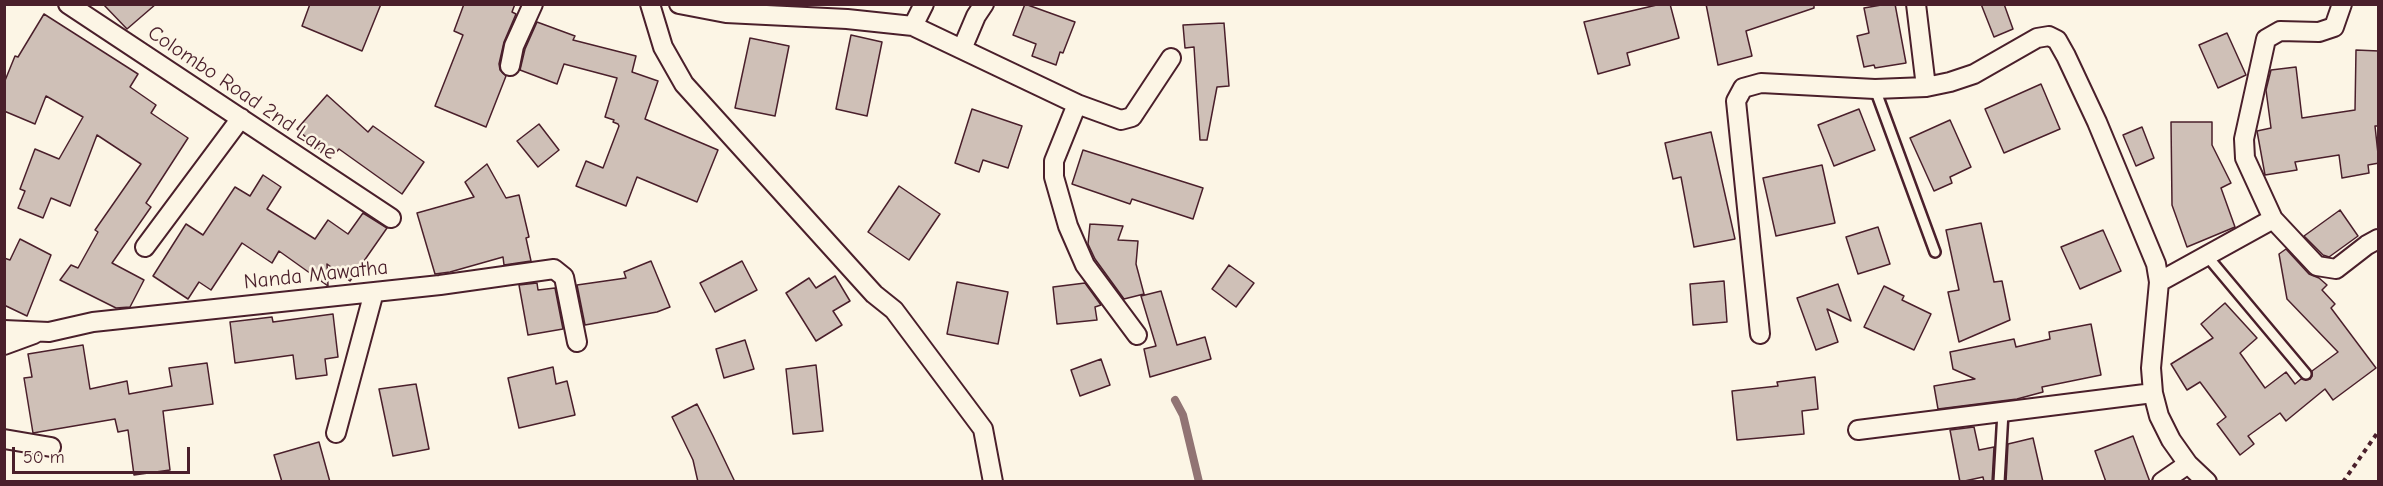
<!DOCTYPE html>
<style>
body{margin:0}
#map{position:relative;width:2383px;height:486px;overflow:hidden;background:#fcf5e5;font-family:"Comic Neue",sans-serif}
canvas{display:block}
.frame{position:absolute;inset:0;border:6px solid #4a1f2b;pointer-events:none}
.scale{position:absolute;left:12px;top:447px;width:178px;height:27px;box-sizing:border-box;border:3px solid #4a1f2b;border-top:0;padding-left:8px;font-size:18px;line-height:21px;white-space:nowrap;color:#4a1f2b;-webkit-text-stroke:4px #fcf5e5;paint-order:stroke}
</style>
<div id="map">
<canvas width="2383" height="486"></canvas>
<div class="frame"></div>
<div class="scale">50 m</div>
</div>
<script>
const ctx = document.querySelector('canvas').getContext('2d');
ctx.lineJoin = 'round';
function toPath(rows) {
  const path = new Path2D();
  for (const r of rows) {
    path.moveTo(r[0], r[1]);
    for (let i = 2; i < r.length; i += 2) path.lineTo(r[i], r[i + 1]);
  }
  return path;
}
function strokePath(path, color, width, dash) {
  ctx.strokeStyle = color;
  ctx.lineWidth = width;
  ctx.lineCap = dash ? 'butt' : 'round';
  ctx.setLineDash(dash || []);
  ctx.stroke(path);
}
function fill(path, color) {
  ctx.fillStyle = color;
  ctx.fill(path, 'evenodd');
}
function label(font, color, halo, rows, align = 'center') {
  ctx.font = font + ' "Comic Neue",sans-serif';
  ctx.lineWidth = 5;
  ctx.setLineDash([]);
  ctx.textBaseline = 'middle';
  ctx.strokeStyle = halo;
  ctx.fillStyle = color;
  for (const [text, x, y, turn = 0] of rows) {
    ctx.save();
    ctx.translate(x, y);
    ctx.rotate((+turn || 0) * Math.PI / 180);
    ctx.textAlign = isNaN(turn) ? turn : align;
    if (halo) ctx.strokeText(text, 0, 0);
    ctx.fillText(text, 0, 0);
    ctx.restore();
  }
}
const stream = toPath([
 [1175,400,1183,415,1199,482]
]);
const building = toPath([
 [103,4,156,4,127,29,103,4],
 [310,4,381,4,362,51,302,26,310,4],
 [464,4,515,4,512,12,516,14,504,42,499,64,500,70,506,76,486,127,435,106,463,35,454,31,464,4],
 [1025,4,1075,22,1063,53,1060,52,1056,65,1032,56,1036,44,1013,35,1025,4],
 [1661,4,1670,4,1679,38,1627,53,1630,65,1598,74,1584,22,1661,4],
 [1706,4,1814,4,1814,8,1746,31,1752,56,1718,65,1706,4],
 [1887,4,1895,4,1906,63,1875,68,1874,65,1864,67,1857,36,1869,33,1864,8,1887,4],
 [1981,4,2004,4,2013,29,1994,37,1981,4],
 [44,14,138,74,130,87,156,105,151,113,188,138,146,203,151,207,112,263,144,280,130,307,116,308,60,280,71,265,78,268,98,232,95,230,141,164,97,135,70,206,51,198,43,218,18,208,25,191,20,189,35,149,59,159,83,117,46,96,35,124,4,111,4,83,15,56,18,57,44,14],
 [537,22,575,36,573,40,636,56,632,72,658,81,645,119,718,150,697,202,637,177,626,206,576,186,586,161,603,168,619,126,618,124,613,122,614,120,605,117,617,78,564,64,557,84,520,70,525,49,537,22],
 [1224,23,1229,86,1217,87,1207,140,1200,140,1194,47,1185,48,1183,25,1224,23],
 [2227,33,2246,75,2218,88,2199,45,2227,33],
 [851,35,882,42,867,116,836,109,851,35],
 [750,38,789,46,775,116,735,108,750,38],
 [2356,50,2379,51,2379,126,2375,126,2379,163,2368,165,2369,173,2342,178,2339,155,2295,162,2297,170,2265,175,2257,131,2271,128,2266,90,2271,70,2296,67,2302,118,2355,110,2356,50],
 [2041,84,2060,129,2004,153,1985,109,2041,84],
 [327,95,368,132,373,126,424,162,402,194,339,149,330,159,297,129,327,95],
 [972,109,1022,126,1008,168,983,160,979,172,955,163,972,109],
 [1859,109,1875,150,1834,166,1818,125,1859,109],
 [1950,120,1971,167,1950,177,1952,183,1934,191,1910,138,1950,120],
 [2171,122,2212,122,2212,145,2231,183,2221,188,2235,227,2187,247,2172,205,2171,122],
 [539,124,559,150,538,167,517,141,539,124],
 [2142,127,2154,158,2136,166,2123,135,2142,127],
 [1711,132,1735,239,1694,247,1681,177,1673,179,1665,143,1711,132],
 [1083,150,1203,188,1193,219,1132,199,1130,204,1072,184,1083,150],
 [487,164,506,198,519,195,529,237,526,238,531,261,504,265,503,257,450,272,435,274,417,213,474,197,465,182,487,164],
 [1822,165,1835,223,1776,236,1763,178,1822,165],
 [263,175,281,187,267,209,315,239,328,220,348,234,363,213,387,228,350,281,327,264,328,286,279,251,272,263,242,243,211,290,199,282,188,299,153,276,186,224,203,235,235,187,250,196,263,175],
 [899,186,940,214,909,260,868,232,899,186],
 [2340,210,2358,236,2329,257,2323,255,2304,236,2340,210],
 [1981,223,1994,282,2002,281,2010,320,1959,342,1948,292,1959,290,1946,230,1981,223],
 [1090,224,1123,226,1118,240,1138,241,1136,264,1144,294,1124,299,1095,259,1088,244,1090,224],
 [1878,227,1890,264,1858,274,1846,237,1878,227],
 [2103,230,2121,271,2080,289,2061,247,2103,230],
 [20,239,51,255,27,316,4,305,4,258,10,260,20,239],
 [2286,249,2309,274,2319,278,2327,285,2322,290,2335,304,2331,308,2376,368,2333,400,2325,389,2286,421,2280,413,2248,436,2254,444,2240,455,2217,424,2226,417,2200,382,2187,390,2171,364,2213,338,2201,324,2225,303,2257,338,2240,353,2265,388,2286,372,2295,384,2301,379,2310,379,2312,376,2312,371,2338,352,2287,299,2279,254,2286,249],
 [651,261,670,307,657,312,585,325,577,285,626,278,624,272,651,261],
 [742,261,757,290,715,312,700,283,742,261],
 [1229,265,1254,283,1236,307,1212,289,1229,265],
 [835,276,850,301,833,311,842,325,816,341,786,293,809,278,816,288,835,276],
 [1724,281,1727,322,1693,325,1690,284,1724,281],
 [957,282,1008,292,998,344,947,334,957,282],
 [537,283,538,290,555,288,563,329,528,335,519,285,537,283],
 [1085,283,1101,305,1095,307,1097,320,1057,324,1053,287,1085,283],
 [1838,284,1851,321,1827,309,1838,342,1816,350,1797,298,1838,284],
 [1884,286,1904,296,1902,300,1931,314,1914,350,1864,327,1884,286],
 [1161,291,1177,345,1205,337,1211,359,1150,377,1144,349,1156,346,1141,296,1161,291],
 [333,314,338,357,325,359,327,375,296,379,293,355,235,363,230,322,272,317,273,322,333,314],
 [2091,324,2101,375,2042,387,2043,392,2017,399,1938,409,1934,386,1975,379,1953,369,1950,352,2014,339,2016,347,2050,339,2049,332,2091,324],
 [745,340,754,369,724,378,716,349,745,340],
 [83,345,90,389,127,381,129,394,172,386,169,368,207,363,213,404,163,411,170,470,134,475,128,430,118,432,115,419,33,433,24,378,32,377,28,354,83,345],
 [1101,359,1110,385,1080,396,1071,370,1101,359],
 [816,365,823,431,793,434,786,369,816,365],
 [553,367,556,384,567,381,575,415,519,428,508,378,553,367],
 [1815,377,1818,409,1802,411,1804,434,1737,440,1732,391,1778,386,1777,382,1815,377],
 [416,384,429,449,393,456,379,389,416,384],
 [697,404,713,436,735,482,698,482,693,460,672,417,697,404],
 [1974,427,1979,450,1994,447,1992,482,1984,482,1983,477,1960,482,1950,430,1974,427],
 [2133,436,2150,482,2106,482,2095,451,2133,436],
 [2033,438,2043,482,2006,482,2008,444,2033,438],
 [319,442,330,482,282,482,274,455,319,442]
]);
const path = toPath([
 [2343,482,2378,432]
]);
const lane = toPath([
 [1875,89,1935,252],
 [2207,256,2306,374],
 [1999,482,2003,412]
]);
const street = toPath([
 [68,4,391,218],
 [650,4,663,47,684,84,874,294,894,310,983,429,993,482],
 [679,4,726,13,847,19,913,26,1077,104,1054,161,1054,177,1068,226,1085,265,1137,335],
 [1916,4,1926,87],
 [2342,4,2334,27,2319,32,2280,31,2266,39,2244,139,2245,158,2273,219,2317,266,2336,269,2367,245,2378,239],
 [913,26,924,4],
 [962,49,976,16,984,4],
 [510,66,514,46,533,4],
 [1077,104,1121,120,1132,117,1171,58],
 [145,247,241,118],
 [2159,282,2273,219],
 [4,330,49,332,93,322,440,285,554,269,564,277,577,342],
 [1760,334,1736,101,1743,88,1761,83,1875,89,1926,87,1950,82,1974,74,2037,38,2049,36,2057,40,2066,56,2097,122,2156,264,2159,282,2151,368,2153,393,2159,416,2171,440,2188,464,2207,482],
 [4,345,34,334],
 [1858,430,2153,393],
 [336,433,374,292],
 [4,439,51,447],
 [2162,482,2188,464]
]);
const streetNames = [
 ["Colombo Road 2nd Lane",242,93,34],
 ["Nanda Mawatha",316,275,-6]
];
strokePath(stream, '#917474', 8);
fill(building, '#cfc0b7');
strokePath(building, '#4a1f2b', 1.5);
strokePath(lane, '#4a1f2b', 14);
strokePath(street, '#4a1f2b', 22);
strokePath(path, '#4a1f2b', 4, [4.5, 4.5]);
strokePath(lane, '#fcf5e5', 9);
strokePath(street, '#fcf5e5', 18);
label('21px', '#4a1f2b', '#fcf5e5', streetNames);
</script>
